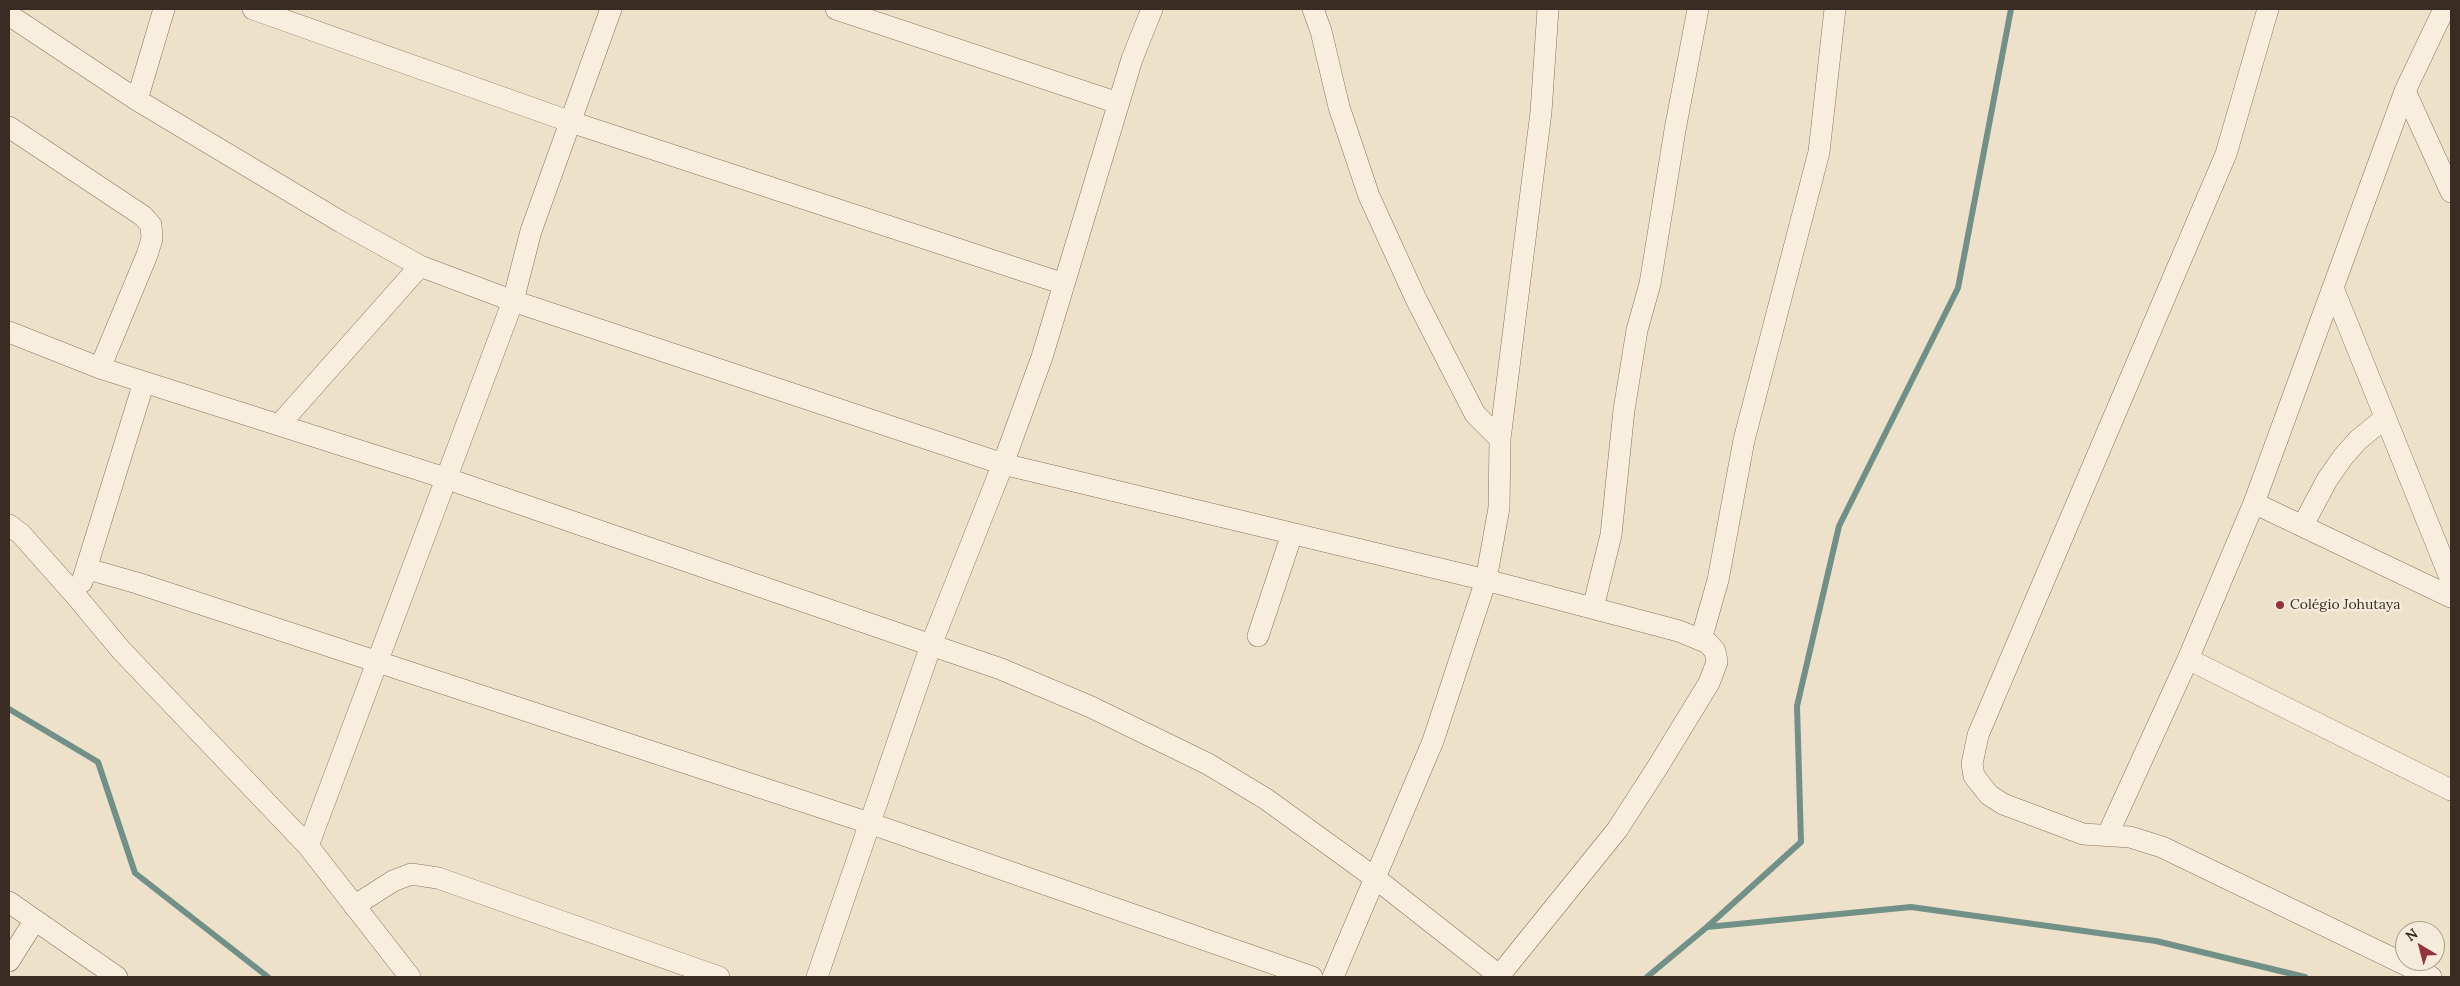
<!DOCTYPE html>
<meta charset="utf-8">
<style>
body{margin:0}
#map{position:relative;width:2460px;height:986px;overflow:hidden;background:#ede1ca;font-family:Lora,serif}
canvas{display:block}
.frame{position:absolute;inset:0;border:10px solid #3a2c22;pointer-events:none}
.north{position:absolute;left:2395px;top:921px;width:50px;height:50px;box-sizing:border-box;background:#f4ebda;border:1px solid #aa9f90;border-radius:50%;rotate:323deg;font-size:14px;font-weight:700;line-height:20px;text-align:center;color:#3a2c22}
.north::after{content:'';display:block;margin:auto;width:18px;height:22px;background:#943339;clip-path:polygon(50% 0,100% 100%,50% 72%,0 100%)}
</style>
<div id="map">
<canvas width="2460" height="986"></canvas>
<div class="frame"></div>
<div class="north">N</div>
</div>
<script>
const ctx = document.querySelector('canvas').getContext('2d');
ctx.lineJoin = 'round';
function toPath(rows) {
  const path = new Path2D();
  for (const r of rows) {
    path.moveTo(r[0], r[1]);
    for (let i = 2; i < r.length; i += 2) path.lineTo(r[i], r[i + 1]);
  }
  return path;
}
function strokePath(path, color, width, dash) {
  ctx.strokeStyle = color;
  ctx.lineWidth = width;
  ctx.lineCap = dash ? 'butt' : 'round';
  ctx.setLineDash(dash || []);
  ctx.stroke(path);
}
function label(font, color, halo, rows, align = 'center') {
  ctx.font = font + ' Lora,serif';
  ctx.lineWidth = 5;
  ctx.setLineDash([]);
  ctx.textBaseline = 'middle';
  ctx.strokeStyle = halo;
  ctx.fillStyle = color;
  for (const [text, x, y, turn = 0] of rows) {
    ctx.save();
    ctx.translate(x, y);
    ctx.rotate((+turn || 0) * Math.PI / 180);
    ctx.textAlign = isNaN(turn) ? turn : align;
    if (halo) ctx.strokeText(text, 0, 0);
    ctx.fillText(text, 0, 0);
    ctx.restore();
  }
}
const stream = toPath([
 [9,709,98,762,135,873,268,977],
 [1707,927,1801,842,1797,706,1839,526,1958,288,2011,9],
 [1647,977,1707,927,1911,907,2156,941,2305,977]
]);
const minor = toPath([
 [253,9,571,122,1064,284],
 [836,9,1118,103],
 [1313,9,1321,31,1339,107,1369,196,1416,299,1475,414,1500,439],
 [2268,9,2226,154,1978,735,1972,764,1974,776,1989,795,2003,804,2083,834,2130,837,2162,847,2431,977],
 [9,15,137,100,341,222,420,266,513,301,1003,464,1486,580,1679,631,1708,643,1715,651,1717,662,1709,683,1657,768,1617,830,1499,976],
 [2405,91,2451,192],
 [137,100,164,9],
 [9,127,143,216,151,225,152,239,147,255,100,368],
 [2333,288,2451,580],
 [9,332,100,368,445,478,931,645,1001,669,1091,707,1208,764,1266,799,1375,878,1501,977],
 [279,425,420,266],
 [2254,503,2451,597],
 [9,525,21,534,76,596,121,650,308,846,410,977],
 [2303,525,2327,480,2343,457,2358,440,2385,418],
 [88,569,137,583,869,823,1312,977],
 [82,582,144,382],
 [1593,608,1611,535,1624,410,1637,330,1650,284,1675,130,1698,9],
 [1258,636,1292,534],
 [1701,640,1718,580,1744,440,1819,152,1835,9],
 [2188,659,2451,790],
 [2108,834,2188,659,2254,503,2405,91,2444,9],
 [308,846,513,301,531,231,611,9],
 [9,902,117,977],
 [354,906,393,881,411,874,438,878,719,977],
 [9,961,35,920],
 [817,977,931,645,1003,464,1042,357,1132,59,1152,9],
 [1333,977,1433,741,1486,580,1499,508,1500,439,1541,112,1548,9]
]);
const markers = [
 [2280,605,5,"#943339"]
];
const poiNames = [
 ["Colégio Johutaya",2290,605]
];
strokePath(stream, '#719087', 6);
strokePath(minor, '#89735f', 22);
strokePath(minor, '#f7eede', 21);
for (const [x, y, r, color] of markers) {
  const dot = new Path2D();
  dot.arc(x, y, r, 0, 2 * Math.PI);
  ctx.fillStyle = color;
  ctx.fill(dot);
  strokePath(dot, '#f4ebda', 2);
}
label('14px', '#3a2c22', '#f4ebda', poiNames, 'left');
</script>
